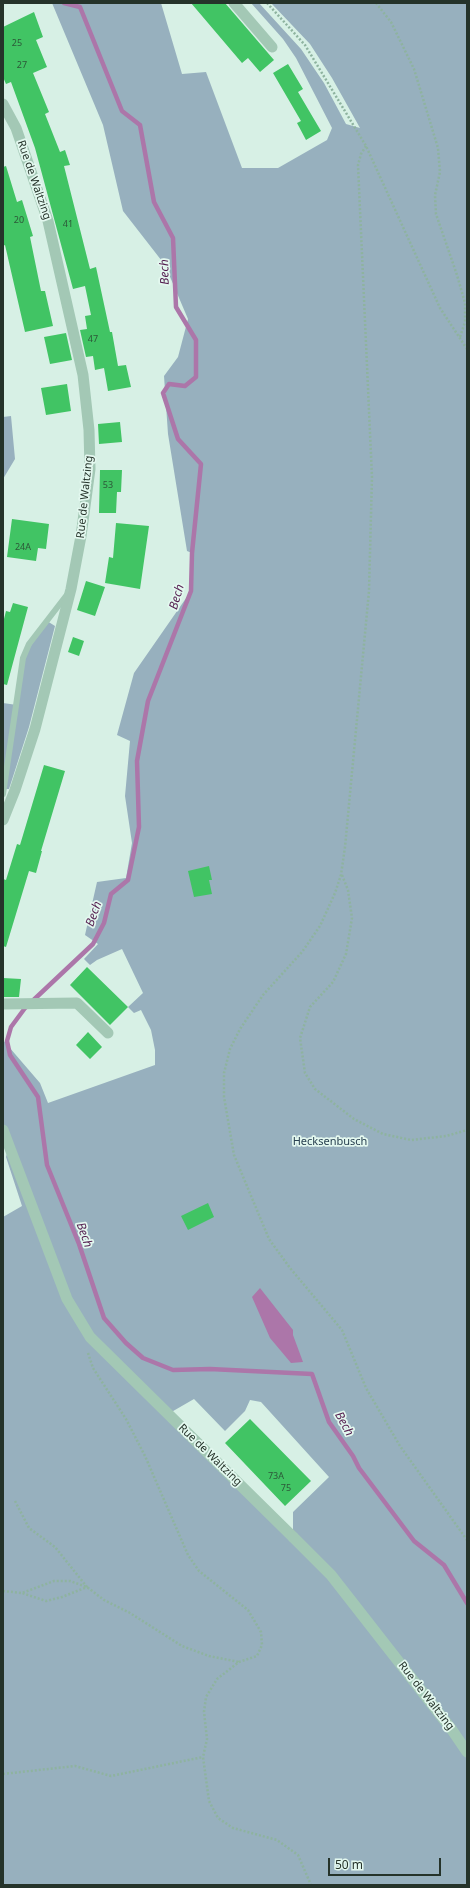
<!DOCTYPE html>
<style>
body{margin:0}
#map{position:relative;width:470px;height:1888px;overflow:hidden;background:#d7f0e5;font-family:"Noto Sans",sans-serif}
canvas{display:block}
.frame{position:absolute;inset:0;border:4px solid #25332a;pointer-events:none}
.scale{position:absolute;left:328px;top:1858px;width:113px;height:18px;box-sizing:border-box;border:2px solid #25332a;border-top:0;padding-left:5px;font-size:12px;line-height:14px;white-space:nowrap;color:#25332a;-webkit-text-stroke:3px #e3f8ef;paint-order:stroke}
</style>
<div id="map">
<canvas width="470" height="1888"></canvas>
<div class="frame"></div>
<div class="scale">50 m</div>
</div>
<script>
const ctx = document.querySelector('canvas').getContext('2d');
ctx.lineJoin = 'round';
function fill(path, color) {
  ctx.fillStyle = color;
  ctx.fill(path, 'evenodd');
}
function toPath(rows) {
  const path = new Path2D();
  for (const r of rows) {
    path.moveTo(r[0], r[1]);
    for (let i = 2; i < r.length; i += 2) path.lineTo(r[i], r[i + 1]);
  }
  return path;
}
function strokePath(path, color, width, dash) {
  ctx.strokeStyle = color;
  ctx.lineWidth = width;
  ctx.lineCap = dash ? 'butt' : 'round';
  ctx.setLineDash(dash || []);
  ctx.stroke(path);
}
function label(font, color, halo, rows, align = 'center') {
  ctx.font = font + ' "Noto Sans",sans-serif';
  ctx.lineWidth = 3.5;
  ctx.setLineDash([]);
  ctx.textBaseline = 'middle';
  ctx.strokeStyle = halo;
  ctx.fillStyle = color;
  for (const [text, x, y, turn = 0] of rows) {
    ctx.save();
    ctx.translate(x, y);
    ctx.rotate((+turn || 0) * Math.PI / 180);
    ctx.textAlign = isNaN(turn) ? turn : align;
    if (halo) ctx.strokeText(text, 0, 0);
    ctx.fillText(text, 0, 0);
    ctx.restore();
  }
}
const green = toPath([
 [52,3,161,3,182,74,206,72,242,168,278,168,327,140,332,128,296,58,283,39,251,3,259,3,301,49,324,83,346,124,360,128,332,78,310,44,271,3,467,3,467,1885,3,1885,3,1217,22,1206,6,1157,9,1146,3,1130,3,1040,40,1083,48,1103,155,1065,155,1050,151,1030,141,1010,134,1013,128,1007,143,993,122,949,97,960,90,965,84,959,98,944,85,935,97,882,126,878,132,843,125,796,130,741,117,735,134,673,191,591,192,553,187,551,168,434,164,376,178,357,188,319,165,265,123,211,103,125],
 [194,1399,225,1431,245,1411,250,1400,261,1402,329,1477,293,1512,293,1536,168,1414],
 [11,416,15,459,3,479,3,417],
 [47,621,55,626,29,727,9,789,3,789,3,703,17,705,23,658]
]);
const water = toPath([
 [260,1288,293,1330,293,1335,303,1362,291,1363,270,1338,252,1297]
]);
const stream = toPath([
 [64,3,80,7,122,111,140,125,154,202,173,238,176,307,196,340,196,377,185,386,169,384,163,393,178,439,201,464,192,553,191,591,148,701,137,761,139,827,128,880,111,894,104,923,93,944,25,1008,11,1027,7,1041,10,1055,38,1097,47,1165,79,1244,104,1318,126,1343,143,1358,173,1370,210,1369,312,1374,329,1422,353,1456,359,1468,414,1541,444,1565,467,1603]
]);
const building = toPath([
 [191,3,225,3,274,60,260,72,248,58,242,63],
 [34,12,43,37,36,40,47,67,33,73,49,112,45,114,60,152,65,150,70,165,64,166,90,269,96,267,110,332,112,332,118,366,126,365,131,387,108,391,104,368,95,370,93,356,86,357,80,330,87,329,85,316,91,315,85,286,73,289,35,148,11,82,6,84,3,77,3,27],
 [288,64,303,89,298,92,321,131,306,140,297,123,301,121,273,73],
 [6,166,17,202,22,200,33,236,30,237,41,291,45,291,53,326,25,332,5,245,3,246,3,167],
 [66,333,72,360,50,364,44,337],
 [67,384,71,411,46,415,41,388],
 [120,422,122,442,99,444,98,424],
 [100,470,122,470,121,492,117,492,116,513,99,513],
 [12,519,49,524,46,549,38,548,36,561,7,557],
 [116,523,149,526,140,589,105,583,109,557,113,558],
 [86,581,105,587,95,616,77,610],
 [13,603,28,607,7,685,3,684,3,623,6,611,10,612],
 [73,637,84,641,79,656,68,652],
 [44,765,65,771,41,851,42,851,36,873,29,871,6,947,3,946,3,879,6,880,17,844,20,845],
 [209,866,212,880,209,880,212,894,194,897,188,871],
 [87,967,128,1007,110,1025,70,985],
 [3,978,21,979,19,997,3,997],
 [88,1032,102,1047,90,1059,76,1045],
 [208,1203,214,1217,188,1230,181,1216],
 [250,1419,311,1481,285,1506,225,1443]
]);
const path = toPath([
 [267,3,305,45,366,146,440,308,467,349],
 [376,3,391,22,414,69,438,148,440,172,435,195,436,214,457,275,465,303,465,322,460,337],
 [366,146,361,154,358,165,372,477,369,591,345,847,341,875,335,893,320,926,302,952,263,995,240,1029,230,1049,224,1073,224,1097,234,1155,269,1239,290,1268,342,1330,366,1388,400,1446,467,1540],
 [342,875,348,890,352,918,346,954,333,982,310,1007,300,1038,305,1073,315,1089,354,1119,383,1134,411,1140,446,1136,467,1130],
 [88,1353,93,1368,126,1419,145,1456,188,1555,199,1571,248,1610,261,1632,262,1645,257,1656,239,1662,217,1679,206,1697,204,1712,207,1739,203,1757,209,1801,218,1818,233,1828,277,1840,298,1855,311,1885],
 [15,1501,29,1528,55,1547,87,1587,62,1597,46,1601,22,1593],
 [3,1591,22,1593,54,1581,70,1581,87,1587,104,1600,130,1613,182,1646,209,1656,239,1662],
 [3,1774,75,1766,111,1776,203,1757]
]);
const service = toPath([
 [3,794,23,658,29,644,66,596]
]);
const minor = toPath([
 [234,3,272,47],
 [3,104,16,128,48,221,83,375,89,430,90,469,81,536,71,589,35,729,15,790,3,820],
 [3,1004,77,1003,108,1033],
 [3,1130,67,1299,90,1337,293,1537]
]);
const tertiary = toPath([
 [293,1537,331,1575,452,1730,467,1752]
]);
const numberNames = [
 ["25",17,43],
 ["27",22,65],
 ["20",19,220],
 ["41",68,224],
 ["47",93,339],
 ["53",108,485],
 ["24A",23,547],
 ["73A",276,1476],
 ["75",286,1488]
];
const streetNames = [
 ["Rue de Waltzing",34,180,71],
 ["Rue de Waltzing",85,497,-84],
 ["Rue de Waltzing",210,1455,44],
 ["Rue de Waltzing",426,1696,52]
];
const parkNames = [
 ["Hecksenbusch",330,1142]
];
const waterNames = [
 ["Bech",165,272,-92],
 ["Bech",177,597,-74],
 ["Bech",94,914,-71],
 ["Bech",84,1235,70],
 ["Bech",344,1424,61]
];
fill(green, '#97b0be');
fill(water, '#ac76a9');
strokePath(stream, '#ac76a9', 4.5);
fill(building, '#41c464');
strokePath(path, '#8eb39f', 2.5, [2, 2]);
strokePath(service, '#a3c8b5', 6);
strokePath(minor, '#a3c8b5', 11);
strokePath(tertiary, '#a3c8b5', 11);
label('9px', '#2c5738', null, numberNames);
label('11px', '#25332a', '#e3f8ef', streetNames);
label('11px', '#294151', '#e3f8ef', parkNames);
label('italic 12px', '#531c4e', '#e3f8ef', waterNames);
</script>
